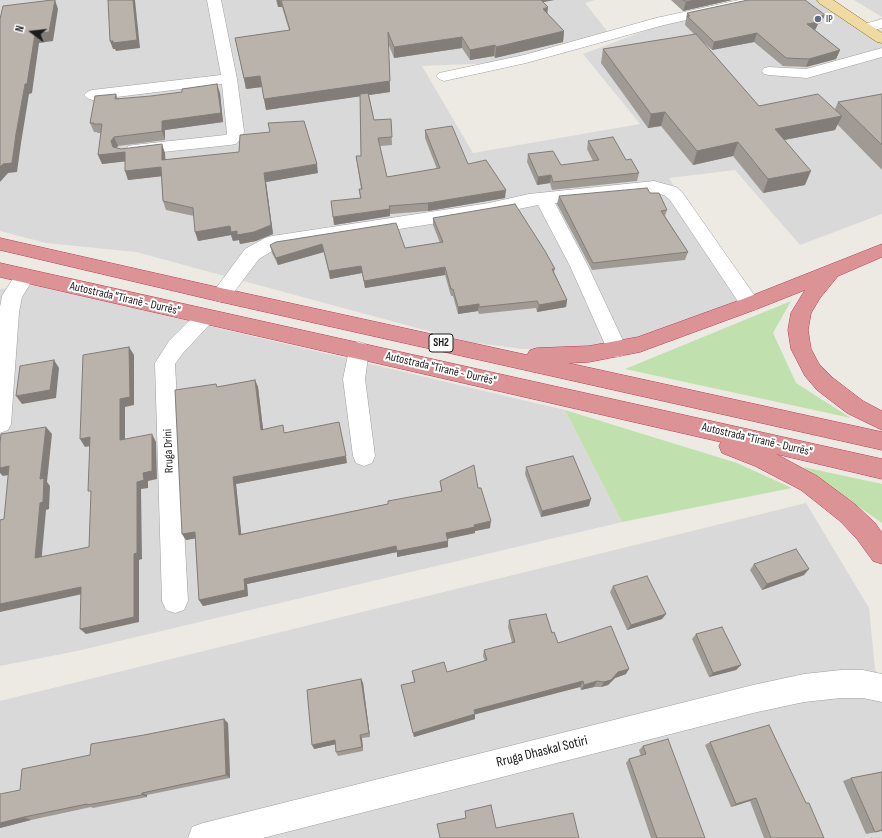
<!DOCTYPE html>
<meta charset="utf-8">
<style>
body{margin:0}
#map{position:relative;width:882px;height:838px;overflow:hidden;background:#eceae3;font-family:"Sofia Sans Condensed",sans-serif}
canvas{display:block}
.north{position:absolute;left:12px;top:12px;width:40px;height:40px;-webkit-text-stroke:3px #fff;paint-order:stroke;rotate:285deg;font-size:11px;font-weight:700;line-height:16px;text-align:center;color:#1c1c1c}
.north::after{content:'';display:block;margin:auto;width:14px;height:18px;background:#1c1c1c;clip-path:polygon(50% 0,100% 100%,50% 72%,0 100%)}
</style>
<div id="map">
<canvas width="882" height="838"></canvas>
<div class="north">N</div>
</div>
<script>
const ctx = document.querySelector('canvas').getContext('2d');
ctx.lineJoin = 'round';
function fill(path, color) {
  ctx.fillStyle = color;
  ctx.fill(path, 'evenodd');
}
function toPath(rows) {
  const path = new Path2D();
  for (const r of rows) {
    path.moveTo(r[0], r[1]);
    for (let i = 2; i < r.length; i += 2) path.lineTo(r[i], r[i + 1]);
  }
  return path;
}
function strokePath(path, color, width, dash) {
  ctx.strokeStyle = color;
  ctx.lineWidth = width;
  ctx.lineCap = dash ? 'butt' : 'round';
  ctx.setLineDash(dash || []);
  ctx.stroke(path);
}
function label(font, color, halo, rows, align = 'center') {
  ctx.font = font + ' "Sofia Sans Condensed",sans-serif';
  ctx.lineWidth = 4;
  ctx.setLineDash([]);
  ctx.textBaseline = 'middle';
  ctx.strokeStyle = halo;
  ctx.fillStyle = color;
  for (const [text, x, y, turn = 0] of rows) {
    ctx.save();
    ctx.translate(x, y);
    ctx.rotate((+turn || 0) * Math.PI / 180);
    ctx.textAlign = isNaN(turn) ? turn : align;
    if (halo) ctx.strokeText(text, 0, 0);
    ctx.fillText(text, 0, 0);
    ctx.restore();
  }
}
const residential = toPath([
 [0,0,595,0,585,3,611,36,498,63,422,66,473,153,640,124,583,54,666,23,756,0,821,0,882,42,882,214,800,245,735,170,669,178,744,301,640,337,590,349,522,349,469,342,136,252,46,243,0,231],
 [854,0,882,0,882,17],
 [36,285,565,410,622,522,77,651,0,666,0,289],
 [806,503,869,608,875,669,882,681,882,838,0,838,0,701]
]);
const grass = toPath([
 [791,301,773,333,796,383,851,418,625,369],
 [565,410,737,463,792,488,622,522],
 [803,467,882,484,882,523]
]);
const minor = toPath([
 [207,0,221,0,237,79,244,131,243,136,236,144,230,145,134,155,128,154,126,150,128,146,134,145,225,135,227,134,222,84,92,100,87,98,84,95,87,92,92,90,221,75,207,0],
 [739,0,765,0,763,3,664,25,526,63,444,81,439,79,436,76,439,73,524,55,656,18,739,0],
 [882,19,882,28,866,32,861,31,859,28,861,25,882,19],
 [882,48,882,57,807,78,769,75,764,74,762,71,764,68,769,67,806,69,882,48],
 [654,181,676,187,682,192,757,299,760,304,757,309,750,311,743,309,670,200,664,195,654,193,555,203,588,266,627,349,624,355,617,357,610,355,607,349,570,266,538,205,489,215,277,248,259,259,228,300,221,302,214,300,211,295,245,249,265,238,272,236,489,203,529,194,654,181],
 [25,269,32,271,35,276,22,297,19,312,11,424,8,430,0,433,0,307,2,296,5,291,18,271,25,269],
 [205,310,212,312,215,317,212,322,183,353,175,364,188,601,184,610,175,613,166,610,162,601,155,363,169,341,198,312,205,310],
 [359,342,366,344,369,350,365,379,375,456,372,463,364,466,356,463,353,456,343,379,349,350,352,344,359,342],
 [841,670,863,670,882,674,882,702,863,698,841,698,804,702,753,713,263,838,188,838,192,827,203,823,753,685,804,674,841,670]
]);
const major = toPath([
 [817,0,833,0,882,33,882,43,877,42,819,3,817,0]
]);
const highway = toPath([
 [0,238,221,288,527,355,530,350,537,348,589,346,638,337,743,299,882,244,882,257,838,276,820,298,811,313,808,330,811,349,819,364,833,378,863,401,882,411,882,430,847,413,817,390,805,376,791,349,788,330,791,313,805,290,757,309,640,352,589,362,568,363,882,432,882,450,221,302,0,250,0,238],
 [0,263,882,459,882,479,776,454,817,476,856,505,875,523,882,533,882,564,873,561,857,539,840,521,801,490,755,466,722,453,719,446,721,442,0,277,0,263]
]);
const wall = toPath([
 [276,0,554,0,543,2,547,14,564,31,563,42,495,58,494,56,470,60,462,48,394,58,388,43,390,92,369,95,374,120,391,119,392,145,380,146,387,177,437,169,425,138,425,130,468,164,505,198,428,211,390,214,390,216,334,225,360,198,359,189,361,189,356,156,361,156,360,96,266,110,262,87,246,89,235,38,289,30,282,7,278,7],
 [671,0,732,0,683,11],
 [687,13,825,15,821,23,818,24,815,30,840,50,836,59,806,67,783,66,754,42,712,50,700,39,759,106,835,109,838,102,882,94,882,170,837,124,835,130,784,140,805,185,763,193,733,156,693,165,661,126,648,128,601,63,603,49,695,35,685,25],
 [220,93,223,122,165,130,165,140,118,146,116,148,121,149,165,153,165,160,318,173,266,182,273,234,256,241,240,244,239,240,233,241,231,235,198,241,194,216,166,210,163,201,161,176,128,180,125,161,102,164,101,133,97,133,97,132,94,132,90,123,116,94,118,99],
 [588,141,626,160,639,173,637,181,552,190,550,183,537,185,527,162,528,154,561,165,593,161,587,149],
 [650,193,667,210,665,216,688,252,685,260,592,270,557,204,559,196],
 [433,218,555,269,554,272,567,300,566,307,537,312,536,308,479,314,478,311,458,314,453,296,451,296,445,275,365,288,362,273,330,279,324,252,278,265,272,253,270,245,405,248,440,243,433,225],
 [255,380,258,387,263,429,285,433,347,463,236,484,241,534,388,504,441,491,440,481,478,488,490,528,475,531,475,533,448,539,448,547,397,557,397,552,247,584,248,596,203,606,199,600,195,538,186,540,182,534,218,387],
 [526,467,589,506,541,517,525,474],
 [754,564,804,575,762,590,750,570],
 [613,586,666,614,662,619,627,630,610,592],
 [509,620,552,633,558,643,626,674,615,678,608,685,601,687,594,687,581,690,580,687,475,714,475,719,414,737,401,685,414,682,412,671,447,672,485,661,483,656,484,650,512,643,508,627],
 [696,634,741,665,736,670,709,677,692,639],
 [361,679,363,683,370,737,362,738,363,751,338,756,336,752,335,744,314,749],
 [228,723,230,778,147,795,147,797,93,808,91,807,31,820,0,828,20,790],
 [710,742,806,803,824,838,764,838,750,801,731,807,705,745],
 [643,746,705,838,651,838,626,763,629,759,641,756,639,750],
 [882,772,882,831,866,834,843,781,851,778]
]);
const shadedWall = toPath([
 [55,0,58,9,53,41,39,43,32,93,29,94,21,143,17,172,8,173,0,182,0,167,3,164,16,134,25,84,35,34],
 [133,0,135,0,140,48,116,51,115,49,113,49,110,41],
 [277,0,280,0,282,7,278,7],
 [533,0,554,0,533,4],
 [695,0,732,0,683,11,686,2],
 [548,7,547,18,543,9],
 [825,15,821,23,818,24,815,30,803,33,807,24,814,18],
 [564,31,563,42,495,58,496,47],
 [388,32,390,92,266,110,264,99],
 [757,33,754,42,712,50,714,42],
 [462,37,462,48,394,58,394,47],
 [495,45,494,56,470,60,470,50],
 [840,50,836,59,806,67,809,59],
 [260,76,262,87,246,89,244,78],
 [217,84,220,93,223,122,165,130,165,140,162,131,162,121],
 [665,112,661,126,648,128,651,114],
 [842,116,835,130,769,143,775,129],
 [114,137,118,146,115,150,125,152,129,161,102,164,98,155,111,141],
 [738,142,733,156,693,165,697,151],
 [162,144,165,153,166,169,162,160],
 [317,164,318,173,266,182,273,234,256,241,240,244,239,240,233,241,231,235,198,241,195,232,230,226,264,173],
 [161,167,164,176,128,180,125,171],
 [811,171,805,185,763,193,768,179],
 [551,175,550,183,537,185,538,177],
 [506,190,505,198,428,211,428,203],
 [390,209,390,216,334,225,333,217],
 [322,244,324,252,278,265,276,258],
 [361,266,362,273,330,279,329,271],
 [445,267,445,275,365,288,364,281],
 [567,300,566,307,537,312,539,305],
 [479,304,478,311,458,314,458,307],
 [129,347,134,355,134,405,125,407,125,448,120,440,120,399],
 [54,360,59,368,56,398,22,404,16,396],
 [255,380,258,387,264,437,261,430],
 [46,427,52,434,47,482,50,486,49,509,46,510,41,565,35,558,40,503,40,479],
 [152,434,156,442,157,479,148,481,148,488,141,489,142,559,139,560,139,622,86,634,80,629,134,554,137,482,143,473],
 [90,437,95,445,85,447,80,439],
 [346,456,347,463,236,484,242,541,239,535,233,477],
 [9,466,15,474,3,476,0,473,0,468],
 [591,499,589,506,541,517,542,511],
 [491,521,490,528,475,531,475,533,446,539,446,533,474,525],
 [195,532,198,538,186,540,182,534],
 [448,541,448,547,397,557,397,551],
 [396,546,397,552,247,584,248,596,203,606,199,600,244,579],
 [809,569,804,575,762,590,767,584],
 [81,587,87,593,0,612,0,604],
 [666,614,662,619,627,630,631,625],
 [741,665,736,670,709,677,713,673],
 [629,669,626,674,615,678,608,685,601,687,604,682,618,672],
 [361,679,363,683,370,737,369,733],
 [583,681,580,687,473,715,474,710],
 [597,681,594,687,581,690,584,685],
 [475,714,475,719,414,737,413,733],
 [224,719,228,723,230,778,226,775],
 [360,735,362,738,363,751,362,747],
 [335,740,337,744,314,749,312,745],
 [142,793,147,795,147,797,142,795],
 [756,798,750,801,731,807,736,804],
 [24,817,31,820,0,828,0,823]
]);
const building = toPath([
 [52,0,55,0,49,32,35,34,27,84,25,84,16,134,12,163,3,164,0,167,0,19,3,6,52,0],
 [108,0,133,0,137,40,113,43,113,41,110,41,108,0],
 [281,0,541,0,548,7,543,9,564,31,496,47,495,45,470,50,462,37,394,47,388,32,390,81,264,99,260,76,244,78,235,38,290,30,281,0],
 [683,0,695,0,686,2,683,0],
 [748,0,805,0,825,15,814,18,819,22,807,24,840,50,809,59,786,58,757,33,714,42,687,16,690,16,687,13,748,0],
 [696,34,759,106,818,94,842,116,775,129,811,171,768,179,738,142,697,151,665,112,651,114,603,49,696,34],
 [217,84,221,113,162,121,162,131,114,137,111,141,113,147,121,149,162,144,162,160,239,152,240,135,270,132,268,123,304,121,317,164,264,173,271,225,254,232,237,235,237,231,231,232,230,226,195,232,193,208,163,201,161,167,125,171,125,152,98,155,102,124,93,124,94,123,90,123,95,96,116,94,115,99,151,96,182,92,182,89,217,84],
 [368,93,374,120,391,119,392,137,378,138,387,177,440,168,425,130,452,126,468,164,486,160,506,190,428,203,389,206,390,209,333,217,331,201,361,198,359,189,362,189,356,156,361,156,360,94,368,93],
 [882,94,882,145,838,102,882,94],
 [613,137,626,160,631,159,639,173,553,182,551,175,538,177,528,154,553,151,561,165,599,160,588,141,613,137],
 [647,188,650,193,659,193,667,210,661,211,688,252,593,263,559,196,647,188],
 [515,204,545,251,555,269,552,269,567,300,539,305,537,301,479,307,479,304,458,307,453,289,451,289,445,267,364,281,361,266,329,271,322,244,276,258,270,245,276,242,396,223,405,248,443,242,433,218,515,204],
 [129,347,130,397,120,399,120,440,152,434,152,471,143,473,144,480,137,482,137,553,134,554,134,617,80,629,81,587,0,604,0,520,4,519,9,466,0,468,0,443,1,434,46,427,40,479,44,478,43,502,40,503,35,558,89,547,91,491,88,491,90,437,80,439,83,355,129,347],
 [54,360,50,390,16,396,20,366,54,360],
 [255,380,261,430,283,425,284,433,339,422,346,456,233,477,239,535,388,504,388,501,442,491,440,481,474,465,478,488,481,488,491,521,474,525,475,527,446,533,448,541,397,551,396,546,244,579,245,590,199,600,195,532,182,534,175,390,216,384,217,387,255,380],
 [573,456,591,499,542,511,526,467,573,456],
 [796,549,809,569,767,584,754,564,796,549],
 [647,576,666,614,631,625,613,586,647,576],
 [546,614,552,633,554,632,558,643,611,626,629,669,618,672,611,680,604,682,597,681,584,685,583,681,474,710,475,714,413,733,401,685,415,682,412,671,444,662,447,672,487,660,484,650,515,642,509,620,546,614],
 [722,627,741,665,713,673,696,634,722,627],
 [361,679,369,733,360,735,362,747,336,752,335,740,312,745,307,690,361,679],
 [224,719,226,775,142,793,142,795,87,805,87,804,24,817,0,823,0,794,20,790,22,769,90,755,91,744,144,735,224,719],
 [769,725,806,803,809,803,824,838,771,838,756,798,736,804,710,742,769,725],
 [668,739,705,838,657,838,629,759,646,754,643,746,668,739],
 [882,772,882,830,875,832,851,778,882,772],
 [491,805,496,828,573,813,579,838,440,838,437,824,466,818,465,811,491,805]
]);
const markers = [
 [818,19,4,"#5c6f8a"]
];
const farServicenames = [
 ["IP",826,19]
];
const shields = [
 [441,343,24]
];
const shieldNames = [
 ["SH2",441,343]
];
const streetNames = [
 ["Autostrada \"Tiranë - Durrës\"",125,299,13],
 ["Autostrada \"Tiranë - Durrës\"",441,369,13],
 ["Autostrada \"Tiranë - Durrës\"",757,440,13],
 ["Rruga Drini",169,451,-92]
];
const nearStreetnames = [
 ["Rruga Dhaskal Sotiri",542,752,-14]
];
fill(residential, '#dad9d9');
fill(grass, '#c0e1ae');
strokePath(minor, '#a0a0a0', 1);
strokePath(major, '#836d11', 1);
strokePath(highway, '#c33854', 1);
fill(minor, '#fff');
fill(major, '#f0daa4');
fill(highway, '#db9396');
fill(wall, '#9f9a94');
fill(shadedWall, '#827d78');
fill(building, '#b9b3ac');
strokePath(building, '#827d78', 1);
for (const [x, y, r, color] of markers) {
  const dot = new Path2D();
  dot.arc(x, y, r, 0, 2 * Math.PI);
  ctx.fillStyle = color;
  ctx.fill(dot);
  strokePath(dot, '#fff', 1.5);
}
label('bold 10px', '#4e5e75', '#fff', farServicenames, 'left');
for (const [x, y, w] of shields) {
  const box = new Path2D();
  box.roundRect(x - w / 2, y - 9, w, 18, 3);
  ctx.fillStyle = '#fff';
  ctx.fill(box);
  strokePath(box, '#1c1c1c', 1);
}
label('bold 11px', '#1c1c1c', null, shieldNames);
label('12px', '#1c1c1c', '#fff', streetNames);
label('14px', '#1c1c1c', '#fff', nearStreetnames);
</script>
